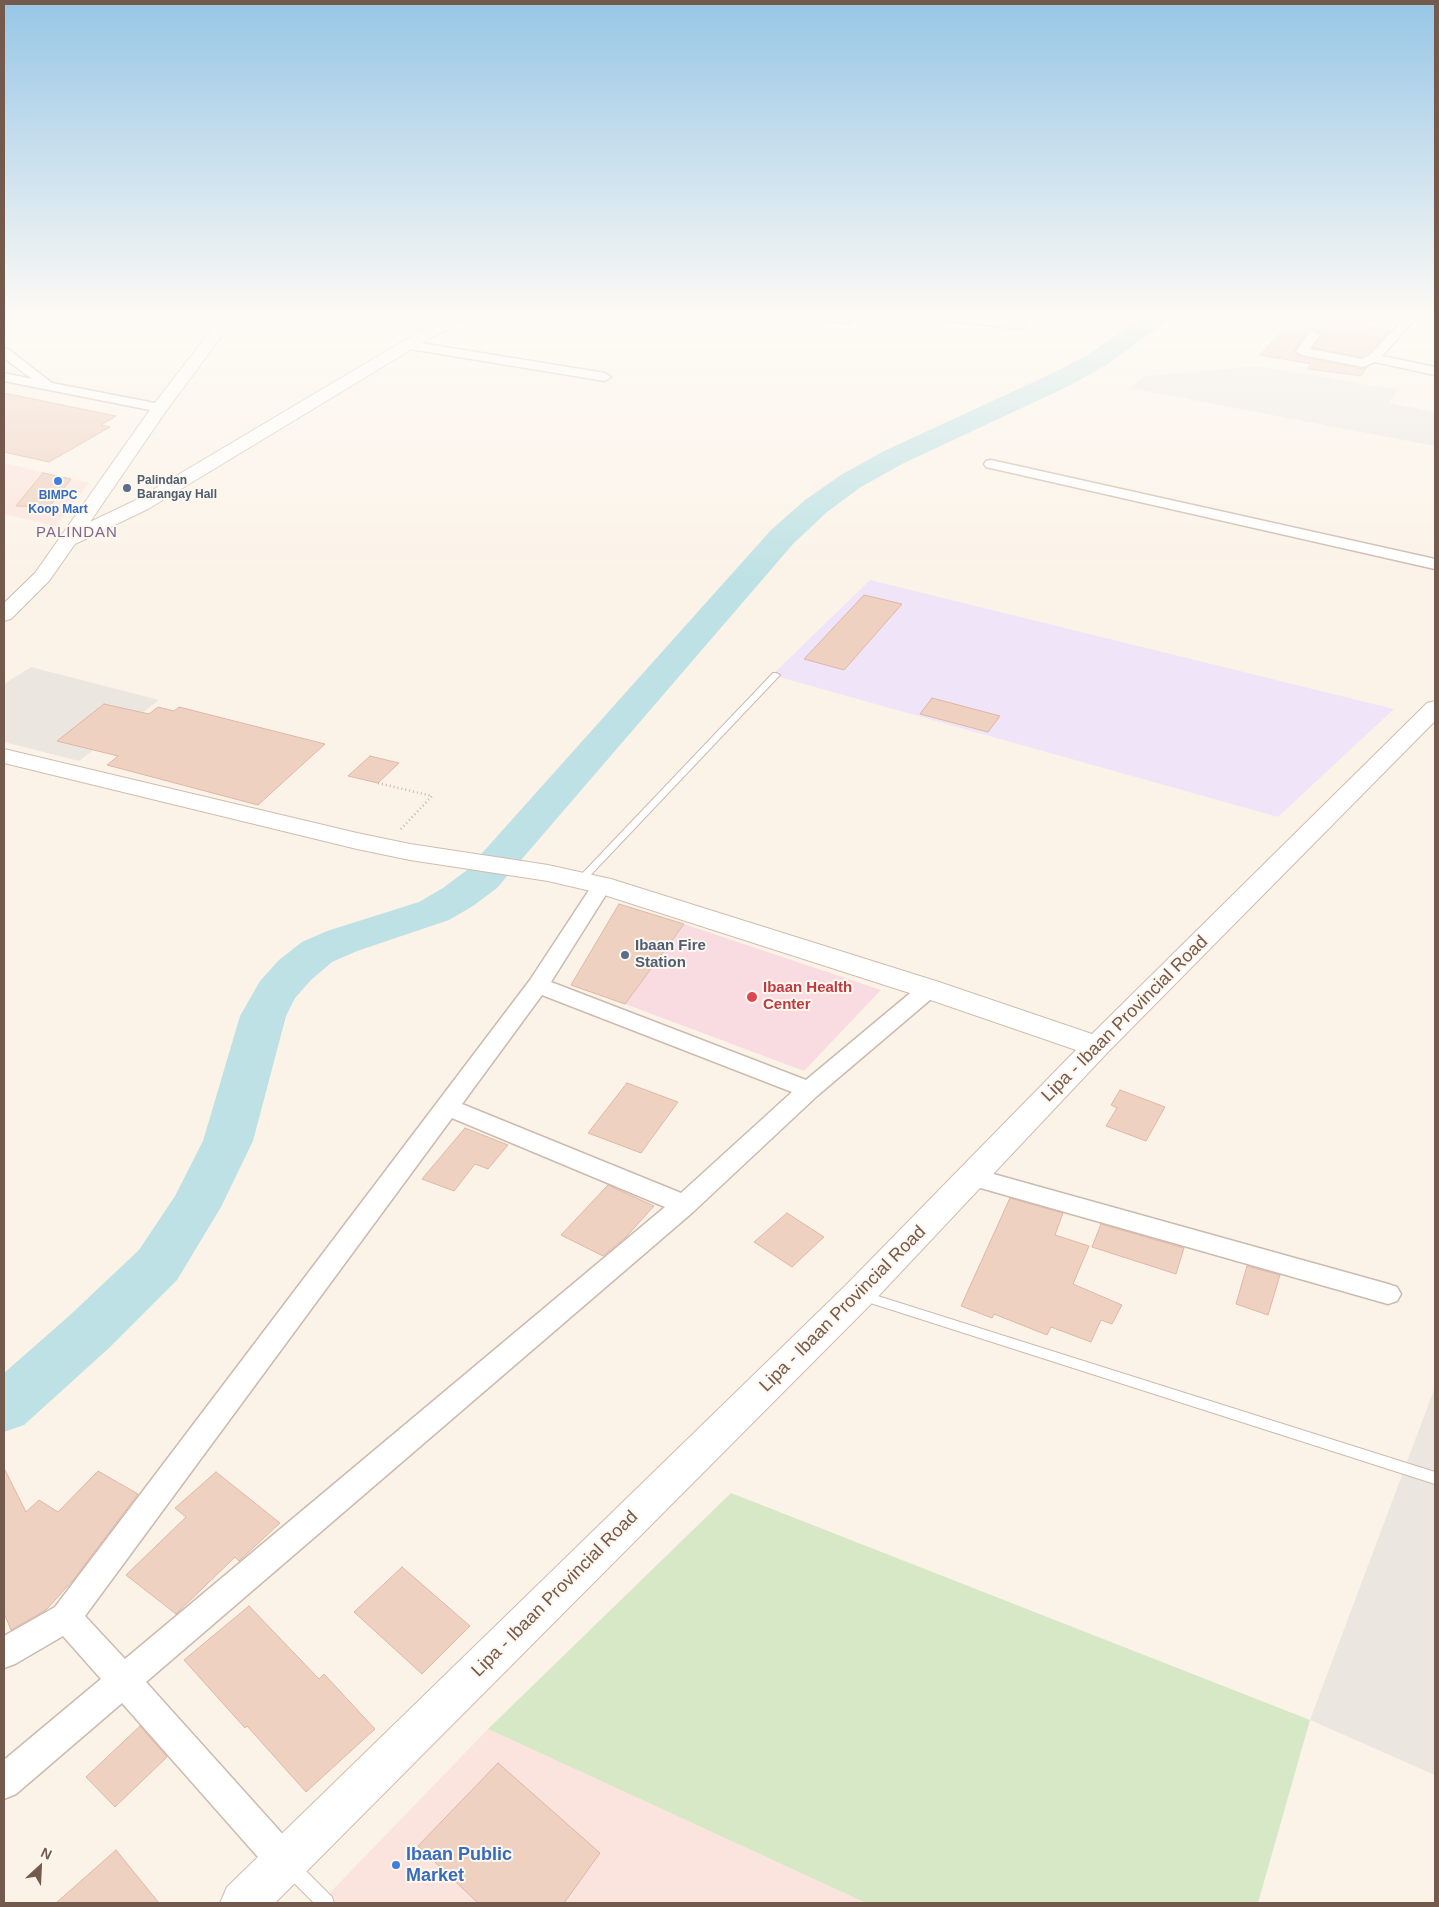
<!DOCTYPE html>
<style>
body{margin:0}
#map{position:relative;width:1439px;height:1907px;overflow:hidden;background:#fbf3e8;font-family:Arial,sans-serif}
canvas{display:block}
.frame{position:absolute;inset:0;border:5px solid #74594d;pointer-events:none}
.north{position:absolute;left:15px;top:1842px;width:50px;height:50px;-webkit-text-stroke:4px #fef7ee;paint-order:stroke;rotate:25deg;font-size:14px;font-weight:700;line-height:20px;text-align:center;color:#74594d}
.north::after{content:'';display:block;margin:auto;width:18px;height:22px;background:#74594d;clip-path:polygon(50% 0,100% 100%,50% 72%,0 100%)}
</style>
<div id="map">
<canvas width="1439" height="1907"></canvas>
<div class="frame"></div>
<div class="north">N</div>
</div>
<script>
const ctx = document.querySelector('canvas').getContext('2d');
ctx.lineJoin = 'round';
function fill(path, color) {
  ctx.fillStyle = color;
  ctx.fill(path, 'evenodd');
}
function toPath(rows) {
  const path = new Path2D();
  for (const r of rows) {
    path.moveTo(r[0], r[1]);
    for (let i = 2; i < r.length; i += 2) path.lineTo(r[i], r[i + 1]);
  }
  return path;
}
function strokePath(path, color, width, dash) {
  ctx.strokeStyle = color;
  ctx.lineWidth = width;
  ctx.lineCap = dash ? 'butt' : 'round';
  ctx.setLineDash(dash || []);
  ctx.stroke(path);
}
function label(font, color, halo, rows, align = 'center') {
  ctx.font = font + ' Arial,sans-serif';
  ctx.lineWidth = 4;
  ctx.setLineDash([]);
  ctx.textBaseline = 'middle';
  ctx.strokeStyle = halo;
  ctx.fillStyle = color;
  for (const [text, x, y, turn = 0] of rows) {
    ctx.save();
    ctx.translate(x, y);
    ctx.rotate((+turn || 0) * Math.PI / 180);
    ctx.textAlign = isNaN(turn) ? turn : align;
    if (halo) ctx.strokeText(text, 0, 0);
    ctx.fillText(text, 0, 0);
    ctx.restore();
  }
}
const commercial = toPath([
 [4,463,89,483,56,526,4,514],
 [488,1729,866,1903,320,1903]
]);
const industrial = toPath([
 [1259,366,1398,390,1389,403,1435,412,1435,446,1130,388,1144,376],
 [31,667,159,700,79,761,4,742,4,684],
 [1435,1387,1435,1775,1310,1720]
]);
const education = toPath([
 [870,580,1394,709,1278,817,772,675]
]);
const medical = toPath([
 [684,924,881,990,804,1071,625,1004]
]);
const green = toPath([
 [731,1493,1310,1720,1258,1903,866,1903,488,1729]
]);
const river = toPath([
 [1142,317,1169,317,1166,322,1106,365,1071,385,902,464,861,487,827,512,793,544,497,888,473,906,449,920,357,951,332,962,311,980,295,998,286,1016,253,1141,221,1207,177,1280,109,1348,24,1425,4,1432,4,1373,69,1316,139,1250,175,1196,203,1141,240,1016,260,981,279,960,302,942,327,931,419,902,443,888,467,870,771,530,805,500,841,475,882,452,1053,373,1088,355,1142,317]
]);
const building = toPath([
 [1299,317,1372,317,1362,326,1390,331,1369,353,1362,357,1313,348,1322,335,1314,329,1308,331,1294,350,1295,353,1302,357,1363,369,1367,367,1361,376,1308,369,1311,364,1260,355,1283,330,1297,333,1299,317],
 [4,393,116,416,101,425,110,427,49,462,4,452,4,393],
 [43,473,71,479,49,507,16,506,43,473],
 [864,595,902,604,844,670,804,659,864,595],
 [932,698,1000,716,988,732,920,714,932,698],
 [104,704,149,714,158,707,174,711,179,707,325,744,258,805,107,765,118,756,57,741,104,704],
 [370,756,399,763,378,783,348,776,370,756],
 [619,904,684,924,625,1004,571,985,619,904],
 [627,1083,678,1102,641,1153,588,1133,627,1083],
 [1120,1090,1165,1107,1146,1141,1106,1126,1117,1108,1111,1105,1120,1090],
 [465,1128,508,1145,488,1169,475,1164,454,1191,422,1179,465,1128],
 [608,1185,654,1206,626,1237,603,1256,561,1235,608,1185],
 [1010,1198,1063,1213,1055,1235,1089,1246,1073,1284,1122,1305,1112,1324,1101,1320,1091,1342,1051,1327,1047,1335,994,1314,992,1318,961,1306,1010,1198],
 [787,1213,824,1237,792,1267,754,1242,787,1213],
 [1101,1224,1184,1248,1176,1274,1092,1247,1101,1224],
 [1247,1266,1280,1275,1268,1315,1236,1304,1247,1266],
 [4,1468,26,1512,39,1500,58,1512,98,1471,138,1494,74,1579,46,1610,11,1630,4,1613,4,1468],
 [216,1472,280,1523,239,1561,235,1557,176,1614,126,1575,186,1517,175,1508,216,1472],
 [402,1567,470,1626,422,1674,354,1612,402,1567],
 [249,1606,319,1679,324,1674,375,1729,306,1792,247,1726,245,1728,184,1660,249,1606],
 [140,1726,167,1757,115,1807,86,1777,140,1726],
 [498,1763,600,1853,564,1903,478,1903,418,1846,498,1763],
 [116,1850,159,1903,56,1903,116,1850]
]);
const path = toPath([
 [378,783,432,796,400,830]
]);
const lane = toPath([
 [773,673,776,673,780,675,584,882,578,882,576,880,578,878,773,673],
 [862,1291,1435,1472,1435,1484,858,1299,856,1296,858,1293,862,1291],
 [292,1861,298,1863,332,1897,334,1903,314,1903,286,1875,284,1869,286,1863,292,1861]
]);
const street = toPath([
 [820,317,852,317,854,319,848,323,826,321,820,317],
 [943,317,977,317,1021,321,1027,325,1021,329,949,321,943,317],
 [1405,317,1417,317,1382,356,1435,367,1435,375,1375,362,1363,367,1302,355,1296,351,1310,332,1314,331,1320,335,1310,349,1362,359,1370,355,1405,317],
 [408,341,605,373,611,377,605,381,404,348,402,345,404,342,408,341],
 [4,348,8,349,52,383,160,404,167,408,160,412,4,381,4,373,32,379,4,358,4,348],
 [991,460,1435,559,1435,569,986,467,984,464,986,461,991,460],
 [602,879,609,881,612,885,551,982,806,1080,921,984,929,982,937,984,940,989,937,994,817,1096,693,1212,146,1682,296,1849,301,1861,296,1873,284,1878,272,1873,122,1703,16,1794,4,1799,4,1760,101,1679,63,1636,15,1664,4,1668,4,1636,55,1607,530,980,595,881,602,879],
 [542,995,792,1092,681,1193,462,1104,542,995],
 [452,1118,665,1207,125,1659,85,1616,452,1118],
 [972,1168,1388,1284,1397,1287,1401,1294,1397,1301,1388,1304,963,1183,960,1177,963,1171,972,1168]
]);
const secondary = toPath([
 [221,317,236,317,166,411,90,522,134,501,415,334,449,317,468,317,465,320,427,340,148,509,75,544,49,581,11,619,4,621,4,603,35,573,154,404,221,317],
 [1435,701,1435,721,1107,1053,870,1305,275,1903,220,1903,227,1887,846,1285,1076,1050,919,996,595,892,548,881,410,860,357,849,4,763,4,749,357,833,410,844,548,865,611,879,939,982,1092,1034,1427,703,1435,701]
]);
const markers = [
 [58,481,5,"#3f7fe0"],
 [127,488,5,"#5c6f8a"],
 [625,955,5,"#5c6f8a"],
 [752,997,6,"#e0444e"],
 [396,1865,5,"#3f7fe0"]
];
const farServicenames = [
 ["Palindan",137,481],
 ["Barangay Hall",137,495]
];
const farShopnames = [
 ["BIMPC",58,496],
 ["Koop Mart",58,510]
];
const farQuarternames = [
 ["PALINDAN",77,533]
];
const serviceNames = [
 ["Ibaan Fire",635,946],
 ["Station",635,963]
];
const healthNames = [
 ["Ibaan Health",763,988],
 ["Center",763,1005]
];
const nearStreetnames = [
 ["Lipa - Ibaan Provincial Road",1125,1019,-45],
 ["Lipa - Ibaan Provincial Road",843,1309,-45],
 ["Lipa - Ibaan Provincial Road",555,1594,-45]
];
const nearShopnames = [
 ["Ibaan Public",406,1855],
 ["Market",406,1876]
];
fill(commercial, '#fbe4dd');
fill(industrial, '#ece6e1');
fill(education, '#f0e5f8');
fill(medical, '#f9dce1');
fill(green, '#d7e8c7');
fill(river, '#bde1e4');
fill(building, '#efd1c1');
strokePath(building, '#e1b6a3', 1);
strokePath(lane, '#cdbaaf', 2);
strokePath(street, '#cdbaaf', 3);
strokePath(secondary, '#d1bcaf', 2);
strokePath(path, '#d4b4a4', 2.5, [1, 3]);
fill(lane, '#fff');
fill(street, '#fff');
fill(secondary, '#fff');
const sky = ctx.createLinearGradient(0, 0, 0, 584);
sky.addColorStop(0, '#97c6e6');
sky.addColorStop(0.54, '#fdfaf5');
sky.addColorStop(1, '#fdfaf500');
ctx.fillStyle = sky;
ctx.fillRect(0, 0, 1439, 584);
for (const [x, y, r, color] of markers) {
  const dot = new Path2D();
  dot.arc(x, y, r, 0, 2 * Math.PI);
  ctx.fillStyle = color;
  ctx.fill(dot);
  strokePath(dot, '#fef7ee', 2);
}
label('bold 12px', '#4e5e75', '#fef7ee', farServicenames, 'left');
label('bold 12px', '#366cbe', '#fef7ee', farShopnames);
ctx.letterSpacing = '1px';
label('15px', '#7f6690', '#fef7ee', farQuarternames);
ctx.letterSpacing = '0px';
label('bold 15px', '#4e5e75', '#fef7ee', serviceNames, 'left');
label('bold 15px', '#be3a42', '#fef7ee', healthNames, 'left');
label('18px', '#74594d', '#fef7ee', nearStreetnames);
label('bold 18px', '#366cbe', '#fef7ee', nearShopnames, 'left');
</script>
